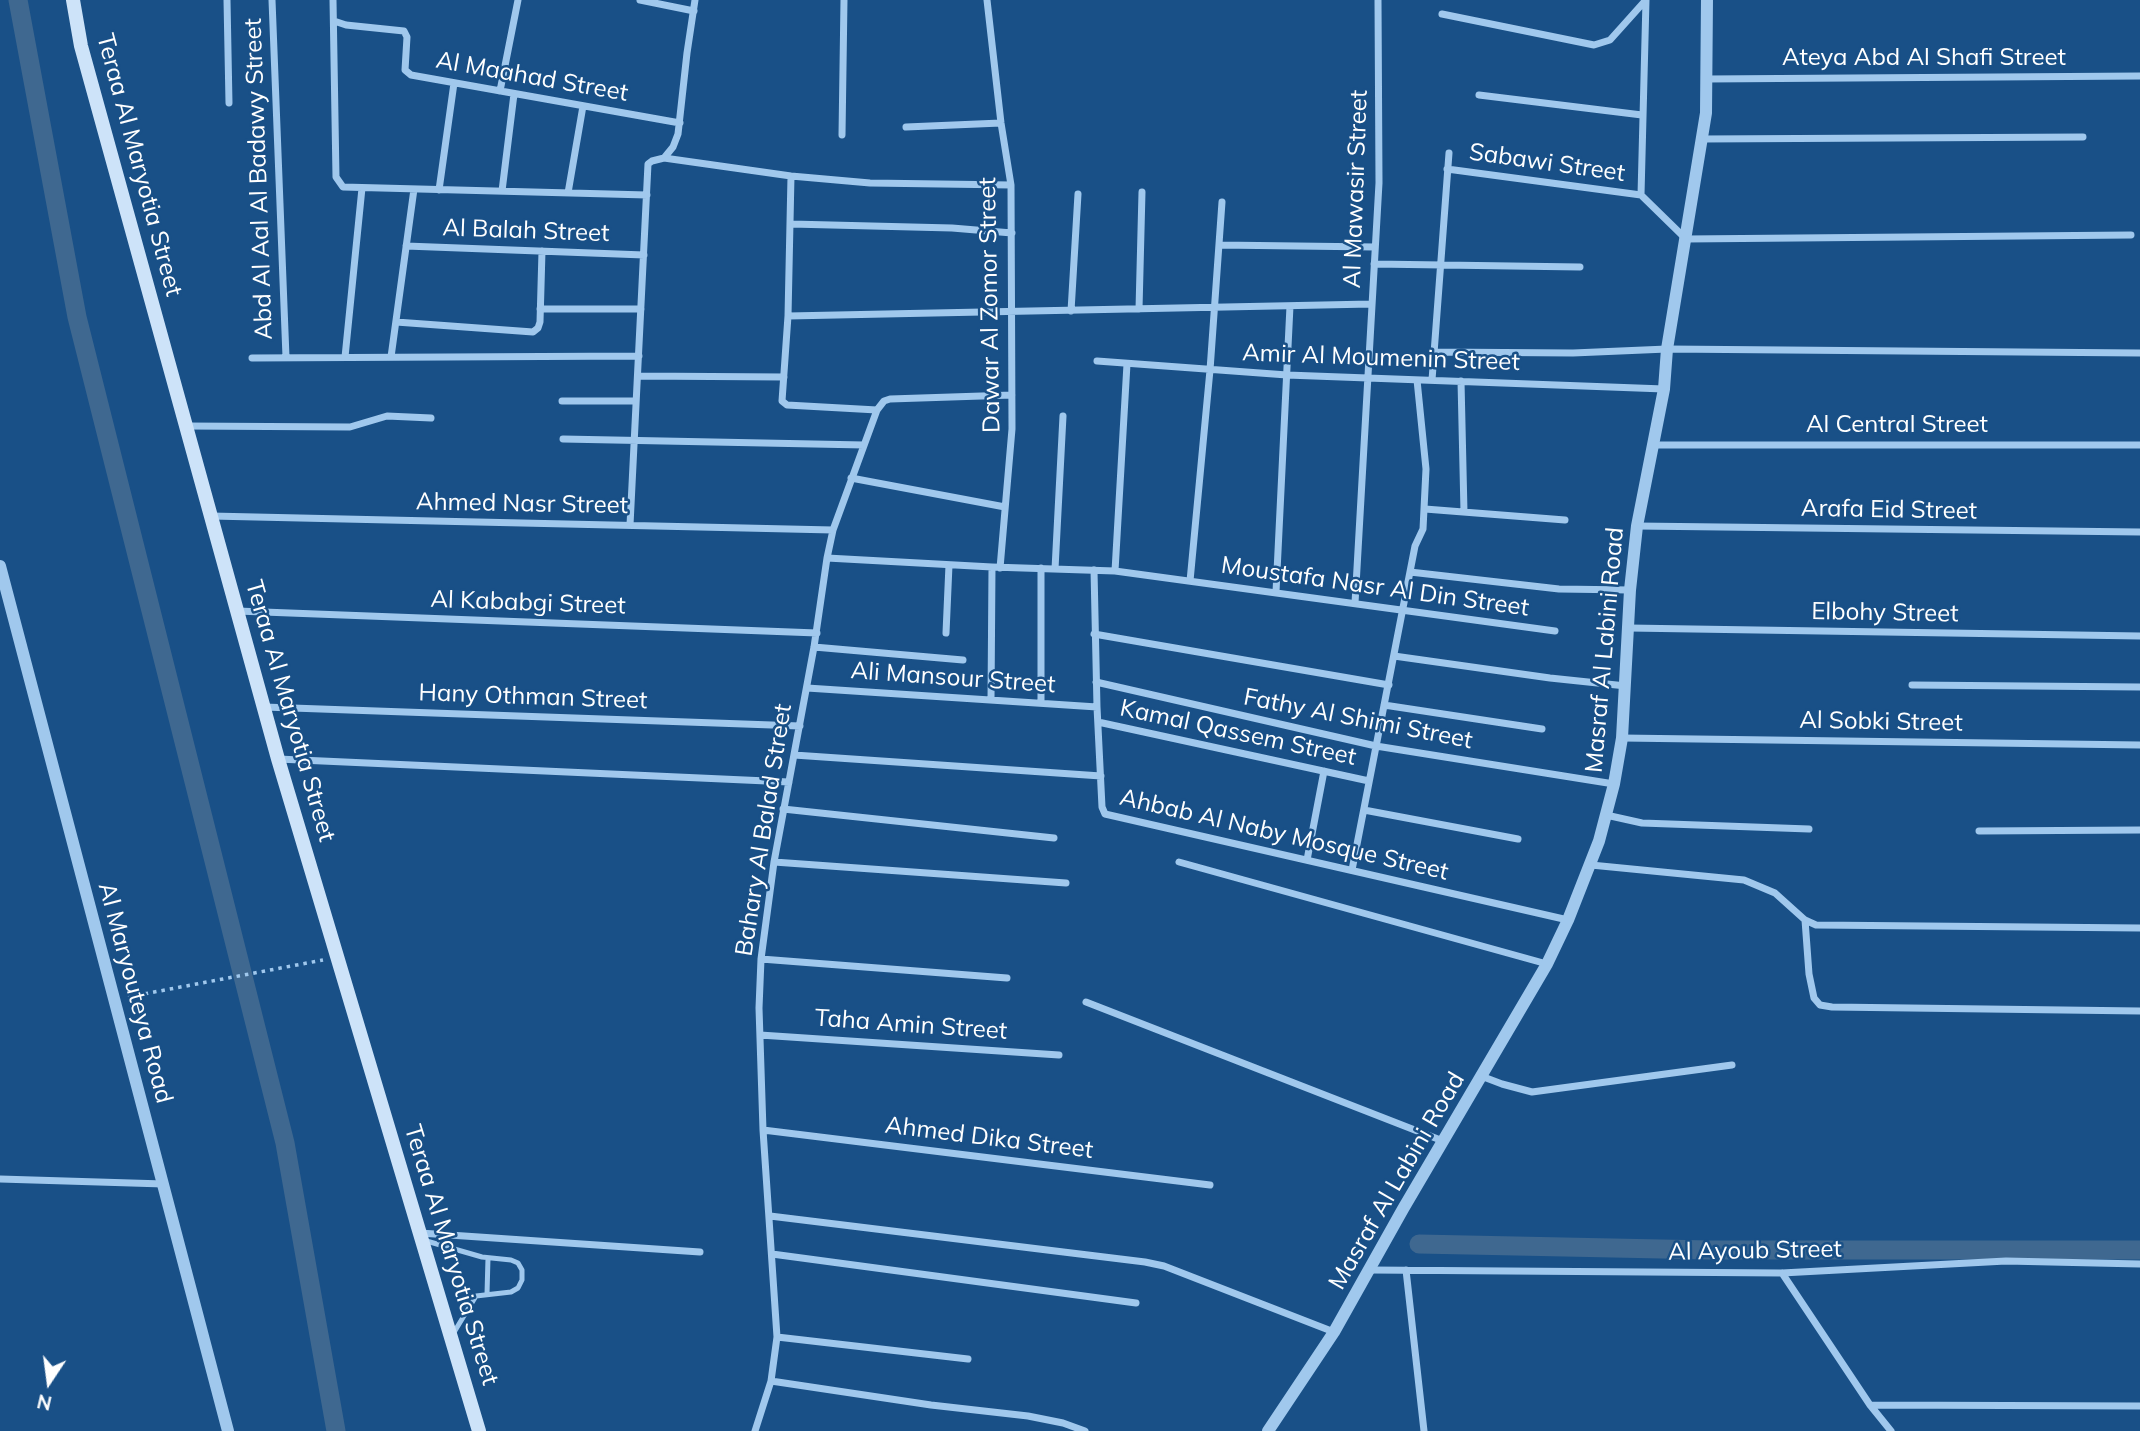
<!DOCTYPE html>
<style>
body{margin:0}
#map{position:relative;width:2140px;height:1431px;overflow:hidden;background:#195087;font-family:Mulish,sans-serif}
canvas{display:block}
.north{position:absolute;left:14px;top:1347px;width:70px;height:70px;-webkit-text-stroke:5px #195087;paint-order:stroke;rotate:193deg;font-size:19px;font-weight:700;line-height:28px;text-align:center;color:#fff}
.north::after{content:'';display:block;margin:auto;width:24px;height:32px;background:#fff;clip-path:polygon(50% 0,100% 100%,50% 72%,0 100%)}
</style>
<div id="map">
<canvas width="2140" height="1431"></canvas>
<div class="north">N</div>
</div>
<script>
const ctx = document.querySelector('canvas').getContext('2d');
ctx.lineJoin = 'round';
function toPath(rows) {
  const path = new Path2D();
  for (const r of rows) {
    path.moveTo(r[0], r[1]);
    for (let i = 2; i < r.length; i += 2) path.lineTo(r[i], r[i + 1]);
  }
  return path;
}
function strokePath(path, color, width, dash) {
  ctx.strokeStyle = color;
  ctx.lineWidth = width;
  ctx.lineCap = dash ? 'butt' : 'round';
  ctx.setLineDash(dash || []);
  ctx.stroke(path);
}
function label(font, color, halo, rows, align = 'center') {
  ctx.font = font + ' Mulish,sans-serif';
  ctx.lineWidth = 5;
  ctx.setLineDash([]);
  ctx.textBaseline = 'middle';
  ctx.strokeStyle = halo;
  ctx.fillStyle = color;
  for (const [text, x, y, turn = 0] of rows) {
    ctx.save();
    ctx.translate(x, y);
    ctx.rotate((+turn || 0) * Math.PI / 180);
    ctx.textAlign = isNaN(turn) ? turn : align;
    if (halo) ctx.strokeText(text, 0, 0);
    ctx.fillText(text, 0, 0);
    ctx.restore();
  }
}
const canal = toPath([
 [18,0,77,317,285,1143,336,1431],
 [1419,1244,1710,1250,2140,1250]
]);
const path = toPath([
 [128,997,323,960]
]);
const service = toPath([
 [423,1240,482,1257,511,1260,518,1263,522,1270,522,1280,518,1288,511,1292,476,1296,453,1334],
 [487,1294,488,1258]
]);
const minor = toPath([
 [227,0,229,103],
 [272,0,286,357],
 [333,0,336,177,343,187,647,195],
 [640,0,694,11],
 [987,0,1001,123,1011,185,1012,429,1000,568],
 [1646,0,1641,195,1686,239,2131,235],
 [1442,14,1594,45,1610,40,1645,1],
 [334,21,346,25,404,31,407,37,405,70,411,75,680,123],
 [1707,79,2140,76],
 [500,91,518,0],
 [1479,95,1642,115],
 [906,127,1001,123],
 [842,135,844,0],
 [1702,139,2083,137],
 [664,158,791,176,870,183,1011,185],
 [1447,169,1641,195],
 [791,176,788,316,782,401,787,405,877,410],
 [439,190,454,83],
 [502,191,514,94],
 [568,193,583,106],
 [791,224,952,228,1012,233],
 [1219,245,1375,247],
 [406,246,644,255],
 [1374,264,1580,267],
 [540,309,641,309],
 [1139,309,1142,192],
 [1071,311,1078,194],
 [788,316,1371,304],
 [396,322,533,332,538,328,540,322,542,251],
 [1435,352,1573,353,1667,349,2140,353],
 [345,357,362,188],
 [391,357,414,189],
 [252,358,639,356],
 [1097,361,1287,375,1664,389],
 [638,376,784,377],
 [1432,380,1449,153],
 [1461,381,1464,512],
 [562,401,636,401],
 [186,426,350,427,387,416,431,418],
 [563,439,864,445],
 [1654,445,2140,445],
 [851,478,1005,507],
 [1425,509,1565,520],
 [211,516,833,530],
 [630,525,648,164,652,161,664,158,673,147,678,134,687,53,695,0],
 [1637,526,2140,532],
 [827,558,992,567,1115,571,1555,631],
 [1055,569,1063,416],
 [1094,570,1097,707,1102,807,1105,814,1568,920],
 [1115,571,1127,364],
 [1410,572,1559,589,1630,590],
 [1190,581,1210,370,1222,202],
 [1276,592,1290,306],
 [1355,603,1379,183,1378,0],
 [237,611,817,633],
 [1629,628,2140,636],
 [946,633,949,565],
 [1094,634,1389,685],
 [814,647,963,660],
 [1394,656,1550,678,1626,686],
 [1096,682,1376,746,1614,784],
 [1912,685,2140,687],
 [807,688,1097,707],
 [991,700,992,567],
 [1041,703,1041,568],
 [1384,705,1542,729],
 [264,707,800,726],
 [1098,722,1369,781],
 [1622,738,2140,745],
 [794,755,1101,776],
 [278,759,789,782],
 [783,809,1054,838],
 [1364,810,1518,839],
 [1606,815,1642,823,1809,829],
 [1979,831,2140,830],
 [1307,860,1324,771],
 [774,862,1066,883],
 [1179,862,1547,964],
 [1591,865,1744,880,1775,893,1805,920,1816,925,2140,928],
 [1352,870,1415,546,1423,529,1426,469,1417,380],
 [1805,920,1809,974,1814,998,1820,1005,1832,1007,2140,1011],
 [761,959,1007,978],
 [1086,1002,1443,1141],
 [760,1035,1059,1055],
 [1481,1076,1502,1084,1532,1092,1732,1065],
 [763,1130,1210,1185],
 [0,1179,164,1184],
 [770,1216,1145,1262,1164,1266,1334,1332],
 [420,1233,700,1252],
 [772,1254,1136,1303],
 [1370,1270,1782,1273,2006,1261,2140,1264],
 [1406,1270,1424,1431],
 [1782,1273,1870,1405,1891,1431],
 [777,1337,968,1359],
 [771,1381,931,1405,1028,1416,1063,1423,1085,1431],
 [1870,1405,2140,1406],
 [755,1431,771,1381,777,1337,763,1130,759,1008,761,959,774,862,814,647,827,558,833,530,877,410,884,401,890,399,1012,395]
]);
const tertiary = toPath([
 [0,566,228,1431],
 [1268,1431,1334,1332,1403,1209,1547,964,1568,920,1599,841,1614,784,1622,738,1630,590,1637,526,1664,389,1667,349,1706,113,1707,0]
]);
const secondary = toPath([
 [73,0,81,46,278,759,479,1431]
]);
const streetNames = [
 ["Ateya Abd Al Shafi Street",1924,58],
 ["Al Maahad Street",532,77,10],
 ["Sabawi Street",1547,163,8],
 ["Teraa Al Maryotia Street",139,165,75],
 ["Abd Al Aal Al Badawy Street",259,179,-92],
 ["Al Mawasir Street",1356,189,-88],
 ["Al Balah Street",526,231,2],
 ["Dawar Al Zomor Street",990,305,-91],
 ["Amir Al Moumenin Street",1381,358,2],
 ["Al Central Street",1897,425],
 ["Ahmed Nasr Street",522,504,1],
 ["Arafa Eid Street",1889,510,1],
 ["Moustafa Nasr Al Din Street",1375,587,8],
 ["Al Kababgi Street",528,603,2],
 ["Elbohy Street",1885,613,1],
 ["Masraf Al Labini Road",1605,650,-85],
 ["Ali Mansour Street",953,678,4],
 ["Hany Othman Street",533,697,2],
 ["Teraa Al Maryotia Street",290,711,74],
 ["Fathy Al Shimi Street",1358,719,11],
 ["Al Sobki Street",1881,722,1],
 ["Kamal Qassem Street",1238,733,12],
 ["Bahary Al Balad Street",764,830,-81],
 ["Ahbab Al Naby Mosque Street",1284,835,13],
 ["Al Maryouteya Road",135,993,75],
 ["Taha Amin Street",911,1025,4],
 ["Ahmed Dika Street",989,1138,7],
 ["Masraf Al Labini Road",1397,1181,-60],
 ["Al Ayoub Street",1755,1251,-1],
 ["Teraa Al Maryotia Street",451,1255,73]
];
strokePath(canal, '#3f6890', 19);
strokePath(path, '#a0c8ed', 3.5, [3.5, 5]);
strokePath(service, '#a0c8ed', 5);
strokePath(minor, '#a0c8ed', 7);
strokePath(tertiary, '#a0c8ed', 12);
strokePath(secondary, '#cde3f9', 14);
label('24px', '#fff', '#195087', streetNames);
</script>
